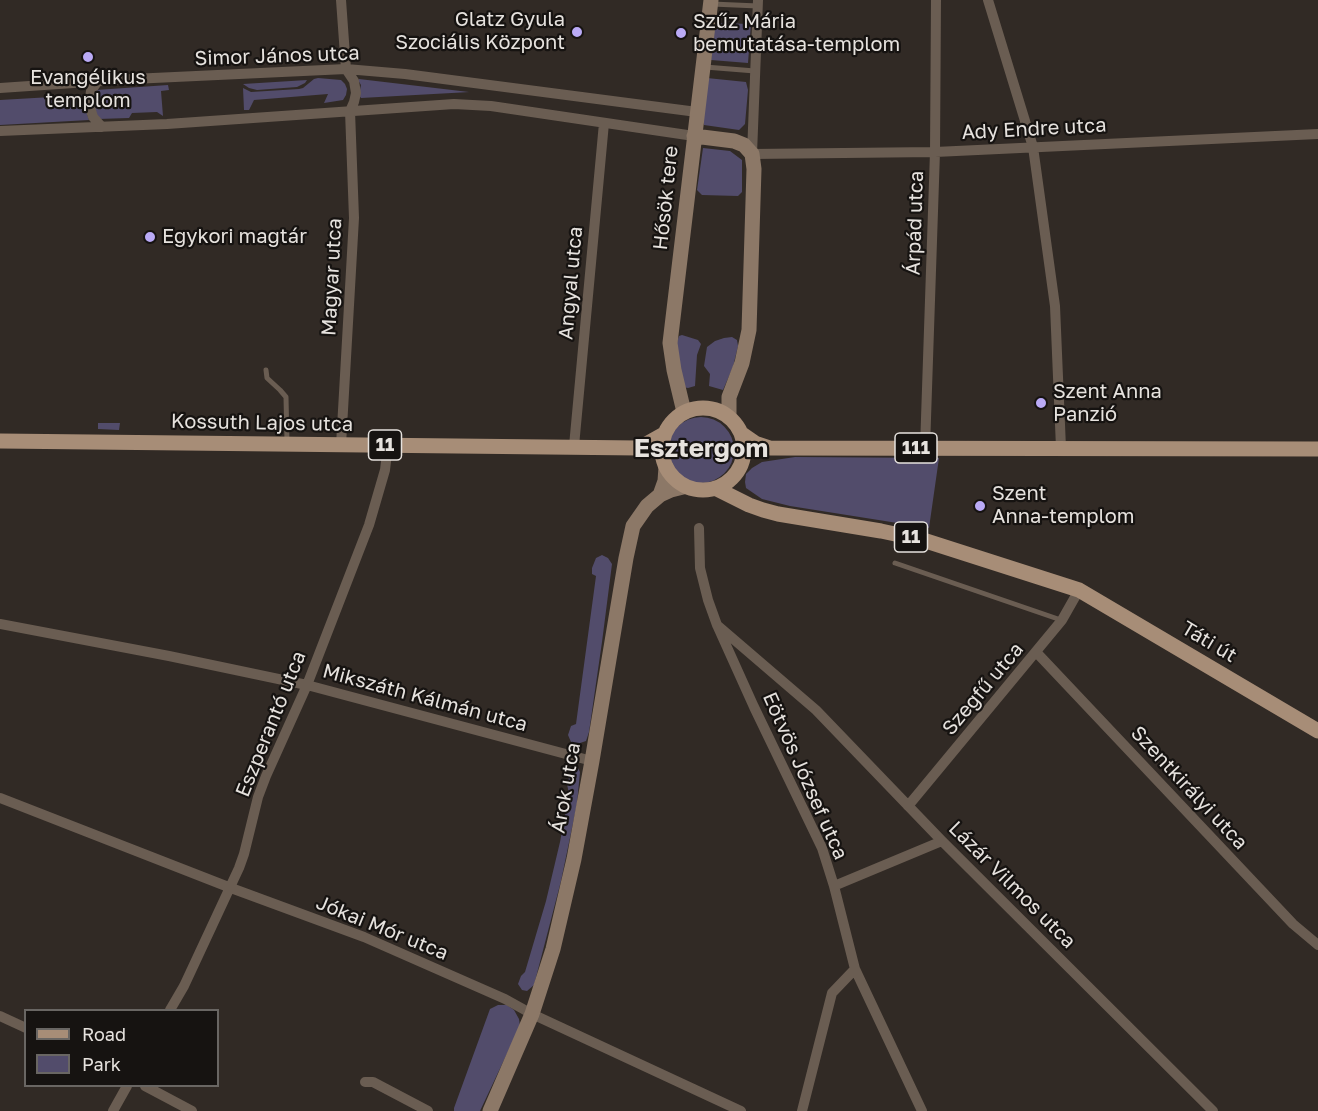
<!DOCTYPE html>
<meta charset="utf-8">
<style>
body{margin:0}
#map{position:relative;width:1318px;height:1111px;overflow:hidden;background:#312a25;font-family:"Golos Text",sans-serif}
canvas{display:block}
.legend{position:absolute;left:24px;top:1009px;width:195px;height:78px;box-sizing:border-box;background:#161311;border:2px solid #696663;margin:0;padding:8px 10px;list-style:none;font-size:18px;color:#e6e2de}
.legend li{display:flex;align-items:center;gap:12px;height:30px}
.legend b{width:30px;border:2px solid #696663}
</style>
<div id="map">
<canvas width="1318" height="1111"></canvas>
<ul class="legend">
<li><b style="height:8px;background:#a78d77"></b>Road</li>
<li><b style="height:16px;background:#524c6b"></b>Park</li>
</ul>
</div>
<script>
const ctx = document.querySelector('canvas').getContext('2d');
ctx.lineJoin = 'round';
function fill(path, color) {
  ctx.fillStyle = color;
  ctx.fill(path, 'evenodd');
}
function toPath(rows) {
  const path = new Path2D();
  for (const r of rows) {
    if (r.length === 3) {
      path.moveTo(r[0] + r[2], r[1]);
      path.arc(r[0], r[1], r[2], 0, 2 * Math.PI);
      continue;
    }
    path.moveTo(r[0], r[1]);
    for (let i = 2; i < r.length; i += 2) path.lineTo(r[i], r[i + 1]);
  }
  return path;
}
function strokePath(path, color, width, dash) {
  ctx.strokeStyle = color;
  ctx.lineWidth = width;
  ctx.lineCap = dash ? 'butt' : 'round';
  ctx.setLineDash(dash || []);
  ctx.stroke(path);
}
function label(font, color, halo, rows, align = 'center') {
  ctx.font = font + ' "Golos Text",sans-serif';
  ctx.lineWidth = 4.5;
  ctx.setLineDash([]);
  ctx.textBaseline = 'middle';
  ctx.strokeStyle = halo;
  ctx.fillStyle = color;
  for (const [text, x, y, turn = 0] of rows) {
    ctx.save();
    ctx.translate(x, y);
    ctx.rotate((+turn || 0) * Math.PI / 180);
    ctx.textAlign = isNaN(turn) ? turn : align;
    if (halo) ctx.strokeText(text, 0, 0);
    ctx.fillText(text, 0, 0);
    ctx.restore();
  }
}
const green = toPath([
 [715,23,751,24,748,63,711,60],
 [318,78,341,80,345,84,347,89,346,95,343,100,324,103,328,94,254,100,249,110,244,110,243,88,251,92,299,89,303,88,314,79],
 [707,78,746,82,748,90,745,124,739,130,704,125,703,122],
 [359,79,469,92,470,92,361,98,359,95,361,85,358,80],
 [307,80,305,83,297,87,257,90,249,88,243,84],
 [168,85,169,90,161,91,163,116,157,112,132,113,129,118,98,119,94,108,96,90],
 [86,95,84,105,89,120,0,125,0,100],
 [703,148,730,151,742,160,742,192,738,196,702,195,697,190],
 [682,335,698,340,701,344,697,355,695,386,688,388,683,387,676,345,679,336],
 [732,337,737,340,738,346,733,367,723,390,709,386,710,374,704,366,707,347,715,341,724,338],
 [701,450,33],
 [98,423,120,423,119,430,98,429],
 [795,457,939,458,929,528,790,506,762,499,746,488,745,482,746,474,752,468,762,462],
 [602,555,608,558,612,564,602,642,589,732,586,741,577,744,571,742,568,735,571,726,576,724,596,576,592,574,592,568,596,558],
 [572,767,578,768,580,772,577,804,561,881,534,985,527,991,522,990,518,984,521,976,525,972,546,901,560,842,569,794,567,784],
 [498,1005,507,1005,514,1010,519,1019,520,1026,480,1111,454,1111,454,1108,490,1009]
]);
const lane = toPath([
 [712,4,758,6],
 [705,67,755,71],
 [266,370,267,378,280,390,286,397,287,442],
 [895,563,1061,620]
]);
const street = toPath([
 [341,0,346,69],
 [758,0,752,154,935,152,1318,134],
 [988,0,1033,147,1055,306,1061,448],
 [98,81,91,91,89,104,93,117,102,127],
 [0,88,132,79,346,69,405,74,697,112],
 [0,131,167,124,454,104,491,106,694,136],
 [341,445,354,218,350,111,354,102,356,93,354,81,346,69],
 [574,446,604,123],
 [925,448,935,152,936,0],
 [699,528,700,568,708,600,717,625,754,707,822,848,834,886,855,969,922,1111],
 [0,624,169,656,307,685,592,761],
 [717,625,816,710,942,841,1213,1111],
 [1037,653,1293,924,1318,945],
 [0,798,231,888,364,937,505,999,532,1014,741,1111],
 [908,806,1062,620,1079,590],
 [834,886,942,841],
 [170,1010,184,986,239,868,244,854,258,797,266,776,307,685,369,525,385,470,388,445],
 [0,1016,26,1028],
 [365,1082,373,1082,428,1111],
 [145,1086,192,1111],
 [113,1111,127,1086],
 [802,1111,832,993,855,969]
]);
const secondary = toPath([
 [694,136,734,141,744,145,752,154,754,169,749,330,742,363,729,397,729,417],
 [684,412,674,370,670,343,711,0],
 [660,495,665,481,666,467],
 [490,1111,532,1014,553,949,574,859,592,761,626,558,633,526,647,506,660,495,671,490,683,487]
]);
const primary = toPath([
 [703,449,41],
 [742,434,755,443,770,448,1318,449],
 [0,441,639,448,664,434],
 [717,489,749,505,763,510,778,514,881,531,923,540,1079,590,1318,731]
]);
const markers = [
 [577,32,6,"#baaaf6"],
 [681,33,6,"#baaaf6"],
 [88,57,6,"#baaaf6"],
 [150,237,6,"#baaaf6"],
 [1041,403,6,"#baaaf6"],
 [980,506,6,"#baaaf6"]
];
const shields = [
 [385,445,33],
 [916,448,42],
 [911,537,33]
];
const shieldNames = [
 ["11",385,445],
 ["111",916,448],
 ["11",911,537]
];
const poiNames = [
 ["Glatz Gyula",565,20,"right"],
 ["Szociális Központ",565,43,"right"],
 ["Szűz Mária",693,22],
 ["bemutatása-templom",693,45],
 ["Evangélikus",88,78,"center"],
 ["templom",88,101,"center"],
 ["Egykori magtár",162,237],
 ["Szent Anna",1053,392],
 ["Panzió",1053,415],
 ["Szent",992,494],
 ["Anna-templom",992,517]
];
const streetNames = [
 ["Simor János utca",277,56,-2],
 ["Ady Endre utca",1034,129,-3],
 ["Hősök tere",666,198,-84],
 ["Árpád utca",915,223,-88],
 ["Magyar utca",332,277,-87],
 ["Angyal utca",571,283,-85],
 ["Kossuth Lajos utca",262,423,1],
 ["Táti út",1209,642,31],
 ["Szegfű utca",983,689,-50],
 ["Mikszáth Kálmán utca",425,698,15],
 ["Eszperantó utca",271,724,-68],
 ["Eötvös József utca",805,776,66],
 ["Árok utca",566,788,-80],
 ["Szentkirályi utca",1189,788,47],
 ["Lázár Vilmos utca",1012,885,45],
 ["Jókai Mór utca",382,928,22]
];
const districtNames = [
 ["Esztergom",701,449]
];
fill(green, '#524c6b');
strokePath(lane, '#6a5d52', 5);
strokePath(street, '#6a5d52', 10);
strokePath(secondary, '#8c7867', 15);
strokePath(primary, '#a78d77', 15);
for (const [x, y, r, color] of markers) {
  const dot = new Path2D();
  dot.arc(x, y, r, 0, 2 * Math.PI);
  ctx.fillStyle = color;
  ctx.fill(dot);
  strokePath(dot, '#161311', 2);
}
for (const [x, y, w] of shields) {
  const box = new Path2D();
  box.roundRect(x - w / 2, y - 15, w, 30, 4.5);
  ctx.fillStyle = '#161311';
  ctx.fill(box);
  strokePath(box, '#e6e2de', 1.5);
}
label('bold 18px', '#e6e2de', null, shieldNames);
label('20px', '#e6e2de', '#161311', poiNames, 'left');
label('20px', '#e6e2de', '#161311', streetNames);
label('bold 26px', '#e6e2de', '#161311', districtNames);
</script>
